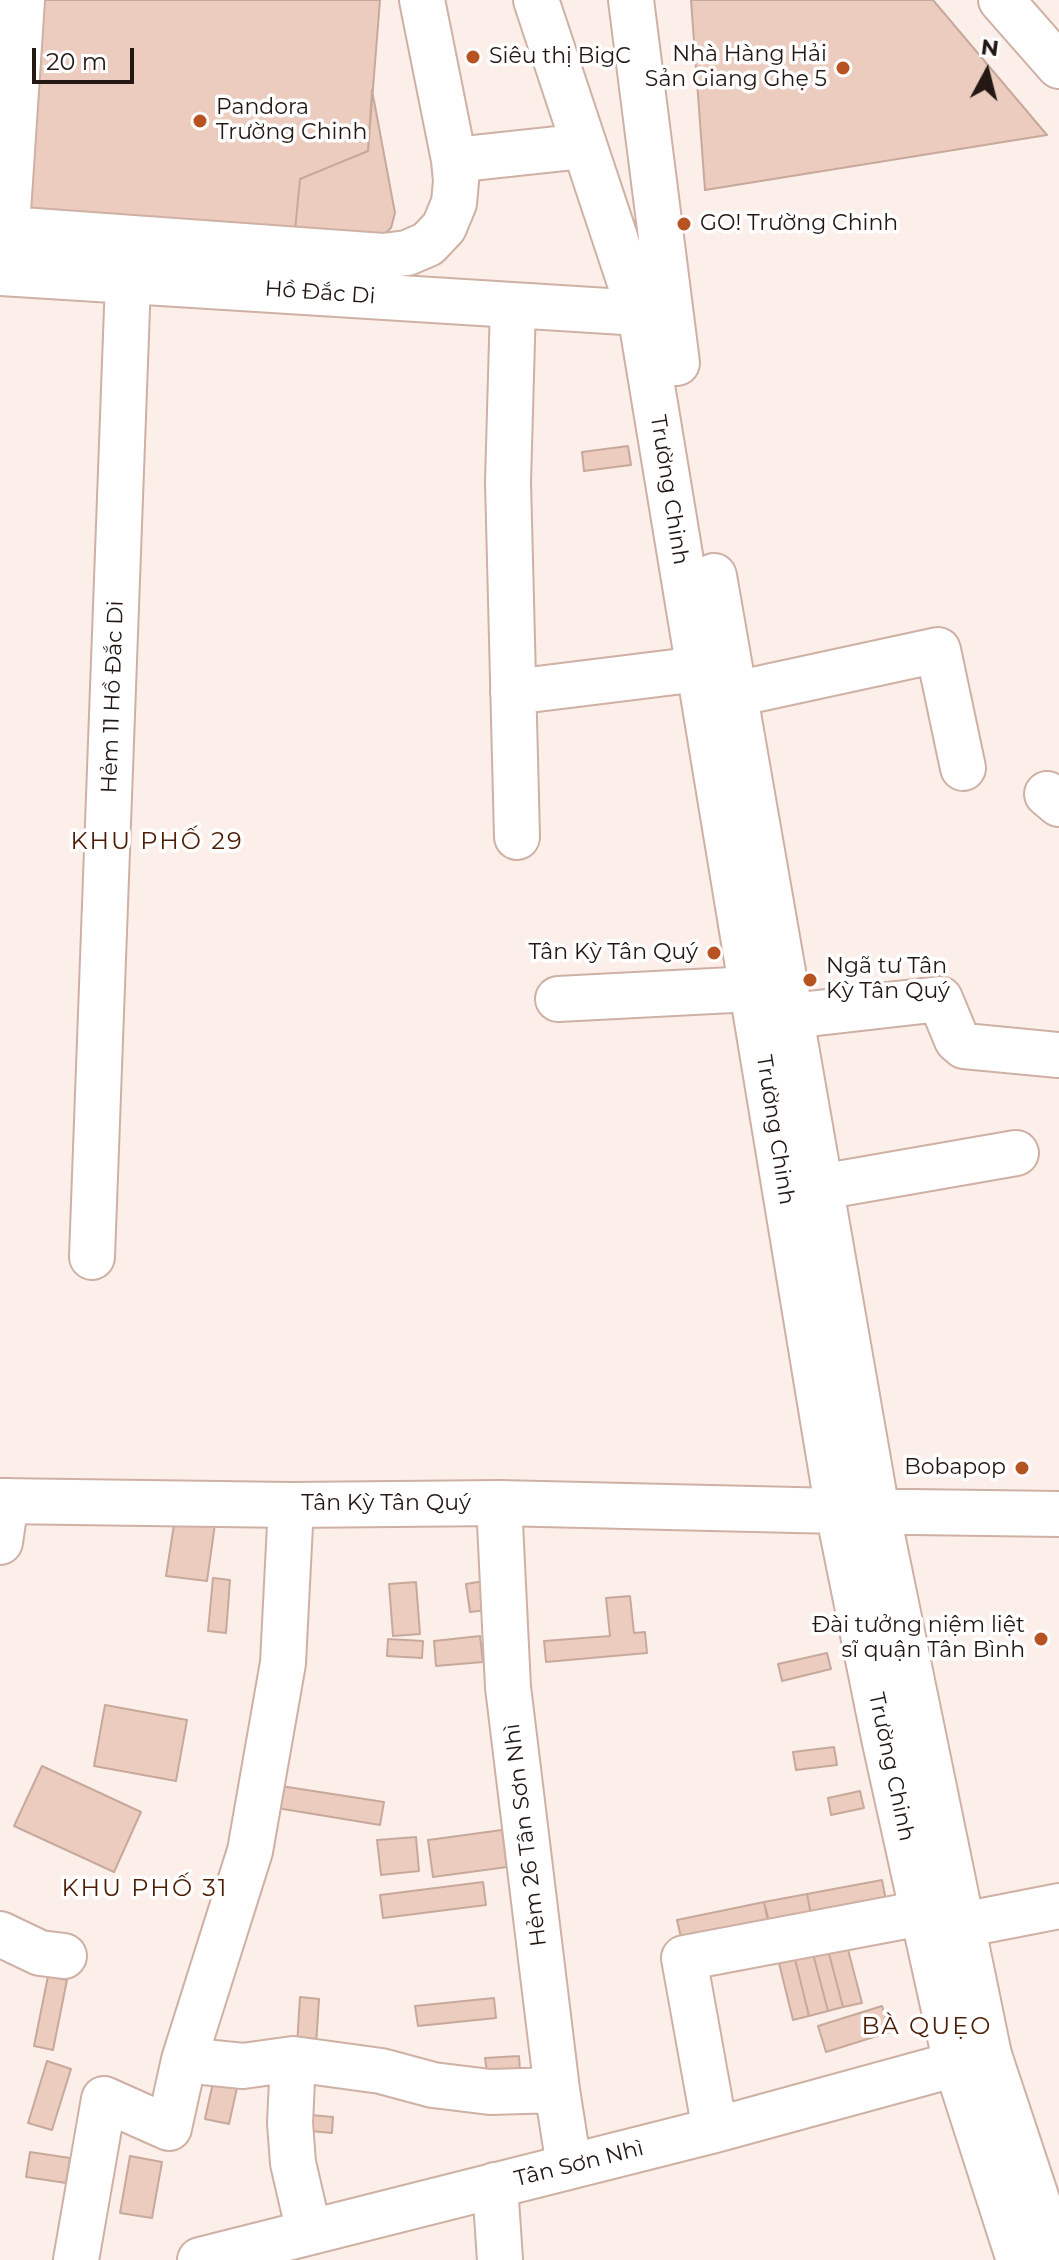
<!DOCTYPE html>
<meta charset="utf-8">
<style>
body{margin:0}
#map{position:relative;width:1059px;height:2260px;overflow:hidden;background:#fcefea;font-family:Montserrat,sans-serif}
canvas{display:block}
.north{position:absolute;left:947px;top:32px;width:80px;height:80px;-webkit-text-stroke:6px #fff;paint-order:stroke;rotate:7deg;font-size:22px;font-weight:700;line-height:32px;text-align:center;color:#231813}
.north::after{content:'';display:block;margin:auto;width:28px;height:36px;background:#231813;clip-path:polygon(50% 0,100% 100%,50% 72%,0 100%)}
.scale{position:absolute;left:32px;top:48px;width:102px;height:36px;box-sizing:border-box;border:4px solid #231813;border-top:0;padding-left:10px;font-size:24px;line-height:28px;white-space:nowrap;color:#231813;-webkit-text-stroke:6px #fff;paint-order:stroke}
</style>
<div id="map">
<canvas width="1059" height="2260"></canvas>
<div class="north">N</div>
<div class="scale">20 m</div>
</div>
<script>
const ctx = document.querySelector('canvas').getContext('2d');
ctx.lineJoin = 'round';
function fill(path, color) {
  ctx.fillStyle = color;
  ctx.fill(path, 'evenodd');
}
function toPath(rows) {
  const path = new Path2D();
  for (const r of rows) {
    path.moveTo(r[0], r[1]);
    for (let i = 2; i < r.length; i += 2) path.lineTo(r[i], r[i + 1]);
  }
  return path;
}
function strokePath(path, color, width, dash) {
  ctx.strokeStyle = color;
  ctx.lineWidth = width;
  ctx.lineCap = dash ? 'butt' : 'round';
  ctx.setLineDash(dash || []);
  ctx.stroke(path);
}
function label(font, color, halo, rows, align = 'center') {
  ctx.font = font + ' Montserrat,sans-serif';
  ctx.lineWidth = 7;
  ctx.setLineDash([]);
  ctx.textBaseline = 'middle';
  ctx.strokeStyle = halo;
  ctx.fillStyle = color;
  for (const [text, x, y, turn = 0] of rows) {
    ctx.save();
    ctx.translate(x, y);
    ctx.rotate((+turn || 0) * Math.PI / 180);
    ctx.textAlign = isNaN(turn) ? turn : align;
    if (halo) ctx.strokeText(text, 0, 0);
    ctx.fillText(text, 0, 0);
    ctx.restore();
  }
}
const building = toPath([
 [38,0,380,0,368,151,300,179,295,231,23,212,38,0],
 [691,0,933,0,1047,135,705,190,691,0],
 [372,90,395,213,391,228,382,236,295,231,300,179,368,151,372,90],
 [628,446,631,465,584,471,582,452,628,446],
 [175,1518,215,1524,207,1581,166,1576,175,1518],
 [213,1578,230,1580,226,1633,208,1631,213,1578],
 [484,1581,488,1610,470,1612,466,1584,484,1581],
 [416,1582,420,1634,393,1636,389,1584,416,1582],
 [630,1596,634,1633,645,1632,647,1653,546,1662,544,1641,610,1636,606,1598,630,1596],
 [480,1636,483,1662,436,1666,434,1641,480,1636],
 [388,1639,423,1641,422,1658,387,1656,388,1639],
 [827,1653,831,1669,782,1681,778,1664,827,1653],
 [105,1705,187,1720,176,1781,94,1766,105,1705],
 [834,1747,837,1765,796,1770,793,1752,834,1747],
 [42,1766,141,1812,114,1872,14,1826,42,1766],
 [281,1786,384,1802,380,1825,277,1808,281,1786],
 [860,1791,864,1808,831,1815,828,1798,860,1791],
 [502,1830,507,1867,433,1877,428,1840,502,1830],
 [416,1837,419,1871,381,1875,377,1840,416,1837],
 [882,1880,888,1911,814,1930,807,1894,882,1880],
 [483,1882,486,1905,383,1918,380,1895,483,1882],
 [807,1894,814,1930,774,1941,764,1902,807,1894],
 [764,1902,771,1937,685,1955,677,1920,764,1902],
 [846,1942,862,2003,843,2007,827,1946,846,1942],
 [827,1946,843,2007,828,2011,812,1950,827,1946],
 [812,1950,828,2011,809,2016,794,1955,812,1950],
 [794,1955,809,2016,793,2020,778,1959,794,1955],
 [48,1976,67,1980,53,2050,34,2046,48,1976],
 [300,1997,319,1999,316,2046,297,2045,300,1997],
 [494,1998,496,2018,418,2026,415,2006,494,1998],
 [882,2006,890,2032,826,2052,818,2026,882,2006],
 [519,2056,521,2085,489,2086,485,2058,519,2056],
 [47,2061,71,2069,52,2130,28,2123,47,2061],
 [214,2078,238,2083,229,2124,205,2119,214,2078],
 [300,2114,333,2117,332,2133,299,2130,300,2114],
 [30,2152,70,2158,66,2183,26,2177,30,2152],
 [130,2156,162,2162,152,2218,120,2213,130,2156]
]);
const minor = toPath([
 [454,160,584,146],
 [7,229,383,256,407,253,428,244,444,227,454,203,456,181,454,160,422,0],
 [5,257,22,0],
 [0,273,640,313],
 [513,305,508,482,517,837],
 [513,692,699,669],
 [735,694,938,650,963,768],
 [1047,794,1059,804],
 [558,999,752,989],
 [791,1016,940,999,957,1040,964,1046,1059,1055],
 [821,1187,1016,1153],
 [92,1257,128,281],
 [499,1503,508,1687,557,2090,569,2166],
 [0,1542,6,1501],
 [962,1925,1059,1906],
 [0,1934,40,1953,64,1956],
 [293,2059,290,2123,293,2163,309,2232],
 [184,2060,243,2066,293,2059,381,2071,433,2085,490,2092,557,2090],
 [715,2130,684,1958,922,1913],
 [495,2185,500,2260],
 [76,2260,104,2099,169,2128,184,2060,250,1851,283,1663,291,1505],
 [200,2260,715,2130,989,2055]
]);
const major = toPath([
 [536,0,640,313,838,1511,884,1738,956,2064,1019,2260],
 [631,0,677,363],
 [1001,0,1059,66],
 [714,576,877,1511,989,2055,1057,2260],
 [0,1501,291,1505,499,1503,838,1511,1059,1514]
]);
const markers = [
 [473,57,8,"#b75321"],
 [843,68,8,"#b75321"],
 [200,121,8,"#b75321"],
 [684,224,8,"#b75321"],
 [714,953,8,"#b75321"],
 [810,980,8,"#b75321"],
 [1022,1468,8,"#b75321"],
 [1041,1639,8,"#b75321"]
];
const poiNames = [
 ["Nhà Hàng Hải",827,55],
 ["Sản Giang Ghẹ 5",827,80],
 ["Siêu thị BigC",489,57,"left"],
 ["Pandora",216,108,"left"],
 ["Trường Chinh",216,133,"left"],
 ["GO! Trường Chinh",700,224,"left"],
 ["Tân Kỳ Tân Quý",698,953],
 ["Ngã tư Tân",826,967,"left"],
 ["Kỳ Tân Quý",826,992,"left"],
 ["Bobapop",1006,1468],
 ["Đài tưởng niệm liệt",1025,1626],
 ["sĩ quận Tân Bình",1025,1651]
];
const streetNames = [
 ["Hồ Đắc Di",320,293,4],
 ["Trường Chinh",669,490,81],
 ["Hẻm 11 Hồ Đắc Di",113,697,-88],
 ["Trường Chinh",775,1130,81],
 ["Tân Kỳ Tân Quý",386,1504],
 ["Trường Chinh",891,1767,78],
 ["Hẻm 26 Tân Sơn Nhì",526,1835,-97],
 ["Tân Sơn Nhì",579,2164,-14]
];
const neighbourhoodNames = [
 ["KHU PHỐ 29",157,842],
 ["KHU PHỐ 31",145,1889],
 ["BÀ QUẸO",927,2027]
];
fill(building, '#ebccbf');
strokePath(building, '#c7a99c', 2);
strokePath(minor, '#cfb0a4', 48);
strokePath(major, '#cfb0a4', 48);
strokePath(minor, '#fff', 44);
strokePath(major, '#fff', 44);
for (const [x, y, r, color] of markers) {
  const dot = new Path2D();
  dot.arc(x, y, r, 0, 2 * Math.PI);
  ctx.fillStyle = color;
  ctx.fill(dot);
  strokePath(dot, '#fff', 3);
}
label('22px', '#231813', '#fff', poiNames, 'right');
label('22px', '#231813', '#fff', streetNames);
ctx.letterSpacing = '2px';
label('24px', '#4d1d05', '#fff', neighbourhoodNames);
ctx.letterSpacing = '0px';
</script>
